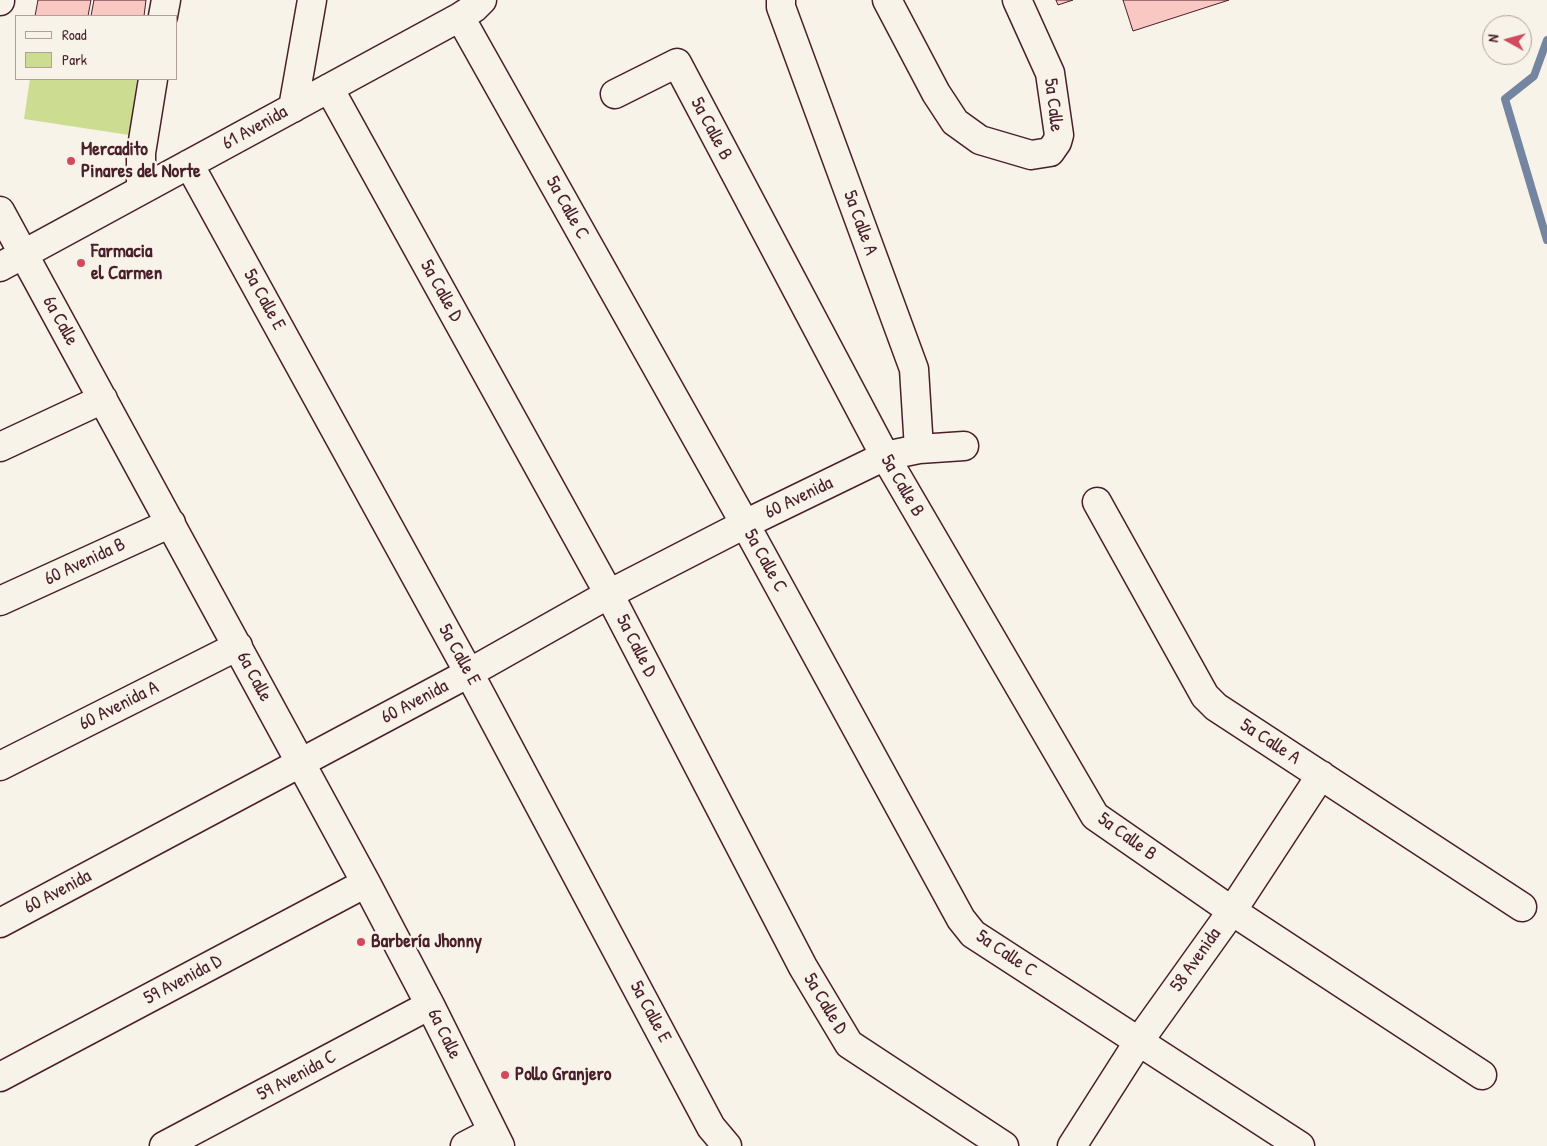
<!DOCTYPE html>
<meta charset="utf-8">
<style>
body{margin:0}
#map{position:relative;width:1547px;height:1146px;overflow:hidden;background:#f7f3e8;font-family:"Patrick Hand",sans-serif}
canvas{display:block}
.legend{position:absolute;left:15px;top:15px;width:162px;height:65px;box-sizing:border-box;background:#f7f3e8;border:1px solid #b29e9c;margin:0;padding:6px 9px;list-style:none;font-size:15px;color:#4a1f2b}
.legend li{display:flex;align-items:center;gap:10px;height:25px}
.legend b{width:25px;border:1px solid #b29e9c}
.north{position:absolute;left:1482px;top:15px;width:50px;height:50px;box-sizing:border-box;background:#f7f3e8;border:1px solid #b29e9c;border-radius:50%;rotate:277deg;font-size:14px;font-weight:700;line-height:20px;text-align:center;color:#4a1f2b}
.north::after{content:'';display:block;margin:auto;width:18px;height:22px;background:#d1495b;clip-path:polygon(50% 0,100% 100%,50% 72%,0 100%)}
</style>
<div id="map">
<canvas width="1547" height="1146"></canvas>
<ul class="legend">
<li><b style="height:6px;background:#f7f3e8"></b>Road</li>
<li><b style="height:14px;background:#ccdd91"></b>Park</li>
</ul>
<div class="north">N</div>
</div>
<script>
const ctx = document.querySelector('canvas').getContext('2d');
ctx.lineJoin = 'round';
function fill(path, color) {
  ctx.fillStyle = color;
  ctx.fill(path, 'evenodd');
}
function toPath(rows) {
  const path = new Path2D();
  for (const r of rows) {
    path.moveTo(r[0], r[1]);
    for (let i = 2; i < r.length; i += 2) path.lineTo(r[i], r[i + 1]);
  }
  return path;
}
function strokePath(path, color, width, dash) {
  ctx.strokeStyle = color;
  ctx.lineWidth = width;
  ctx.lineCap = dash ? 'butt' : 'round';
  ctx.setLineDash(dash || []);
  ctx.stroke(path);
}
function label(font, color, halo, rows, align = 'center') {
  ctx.font = font + ' "Patrick Hand",sans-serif';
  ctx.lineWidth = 5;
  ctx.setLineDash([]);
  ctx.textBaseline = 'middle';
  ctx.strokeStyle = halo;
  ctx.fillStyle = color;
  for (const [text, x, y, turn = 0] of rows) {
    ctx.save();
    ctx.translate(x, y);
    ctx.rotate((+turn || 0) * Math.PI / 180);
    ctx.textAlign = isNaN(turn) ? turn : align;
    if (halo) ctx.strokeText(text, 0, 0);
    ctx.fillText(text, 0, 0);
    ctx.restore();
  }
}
const green = toPath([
 [30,79,137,79,129,135,24,119]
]);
const stream = toPath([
 [1547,40,1534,76,1505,99,1547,240]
]);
const building = toPath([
 [38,0,91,0,88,16,35,16,38,0],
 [94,0,146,0,144,16,91,16,94,0],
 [1056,0,1073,0,1058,5,1056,0],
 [1123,0,1229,0,1133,31,1123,0]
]);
const minor = toPath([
 [781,0,781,7,914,369,919,449],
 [887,0,936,93,955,122,980,140,1031,155,1050,152,1057,142,1059,135,1050,73,1017,0],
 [0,1,0,0],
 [163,16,166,0],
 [460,17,745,524,961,919,973,934,1300,1146],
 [329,88,609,594,803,967,849,1044,1004,1146],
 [615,94,677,63,885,456,1095,816,1232,911,1482,1075],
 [293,108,312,0],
 [189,164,469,673,711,1127,727,1146],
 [141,190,141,153,153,79],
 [0,211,366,883,430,1005,500,1146],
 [0,267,460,17,474,8,482,0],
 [0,447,103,399],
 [1097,502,1205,696,1216,707,1522,907],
 [0,601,171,523],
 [0,766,238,646],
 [0,923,469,673,609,594,745,524,885,456,919,449,964,446],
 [0,1077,366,883],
 [164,1146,430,1005],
 [465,1146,492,1132],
 [1072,1146,1139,1041,1232,911,1321,775]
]);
const markers = [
 [71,161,5,"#d1495b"],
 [81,263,5,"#d1495b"],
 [361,942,5,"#d1495b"],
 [505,1075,5,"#d1495b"]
];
const streetNames = [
 ["5a Calle",1053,105,83],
 ["61 Avenida",255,128,-29],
 ["5a Calle B",711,129,62],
 ["5a Calle C",567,208,61],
 ["5a Calle A",860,223,70],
 ["5a Calle D",441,291,61],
 ["5a Calle E",264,300,61],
 ["6a Calle",60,321,61],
 ["5a Calle B",902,486,60],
 ["60 Avenida",799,498,-26],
 ["5a Calle C",765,561,61],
 ["60 Avenida B",85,562,-25],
 ["5a Calle D",636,646,63],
 ["5a Calle E",459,655,61],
 ["6a Calle",254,677,62],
 ["60 Avenida",415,702,-28],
 ["60 Avenida A",119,706,-27],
 ["5a Calle A",1270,742,33],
 ["5a Calle B",1127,837,36],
 ["60 Avenida",58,892,-28],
 ["5a Calle C",1006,954,34],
 ["58 Avenida",1196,960,-55],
 ["59 Avenida D",183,980,-28],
 ["5a Calle D",825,1004,59],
 ["5a Calle E",650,1012,62],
 ["6a Calle",444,1034,64],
 ["59 Avenida C",297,1076,-28]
];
const poiNames = [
 ["Mercadito",81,150],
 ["Pinares del Norte",81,172],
 ["Farmacia",91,252],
 ["el Carmen",91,274],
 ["Barbería Jhonny",371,942],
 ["Pollo Granjero",515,1075]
];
fill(green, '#ccdd91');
strokePath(stream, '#7385a0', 8);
fill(building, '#f9c8c2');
strokePath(building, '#4a1f2b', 1);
strokePath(minor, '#4a1f2b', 31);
strokePath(minor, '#f7f3e8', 28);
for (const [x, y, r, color] of markers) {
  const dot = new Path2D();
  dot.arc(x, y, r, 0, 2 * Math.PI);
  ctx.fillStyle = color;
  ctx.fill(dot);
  strokePath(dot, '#f7f3e8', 2);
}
label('19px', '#4a1f2b', '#f7f3e8', streetNames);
label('bold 19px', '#4a1f2b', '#f7f3e8', poiNames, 'left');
</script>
